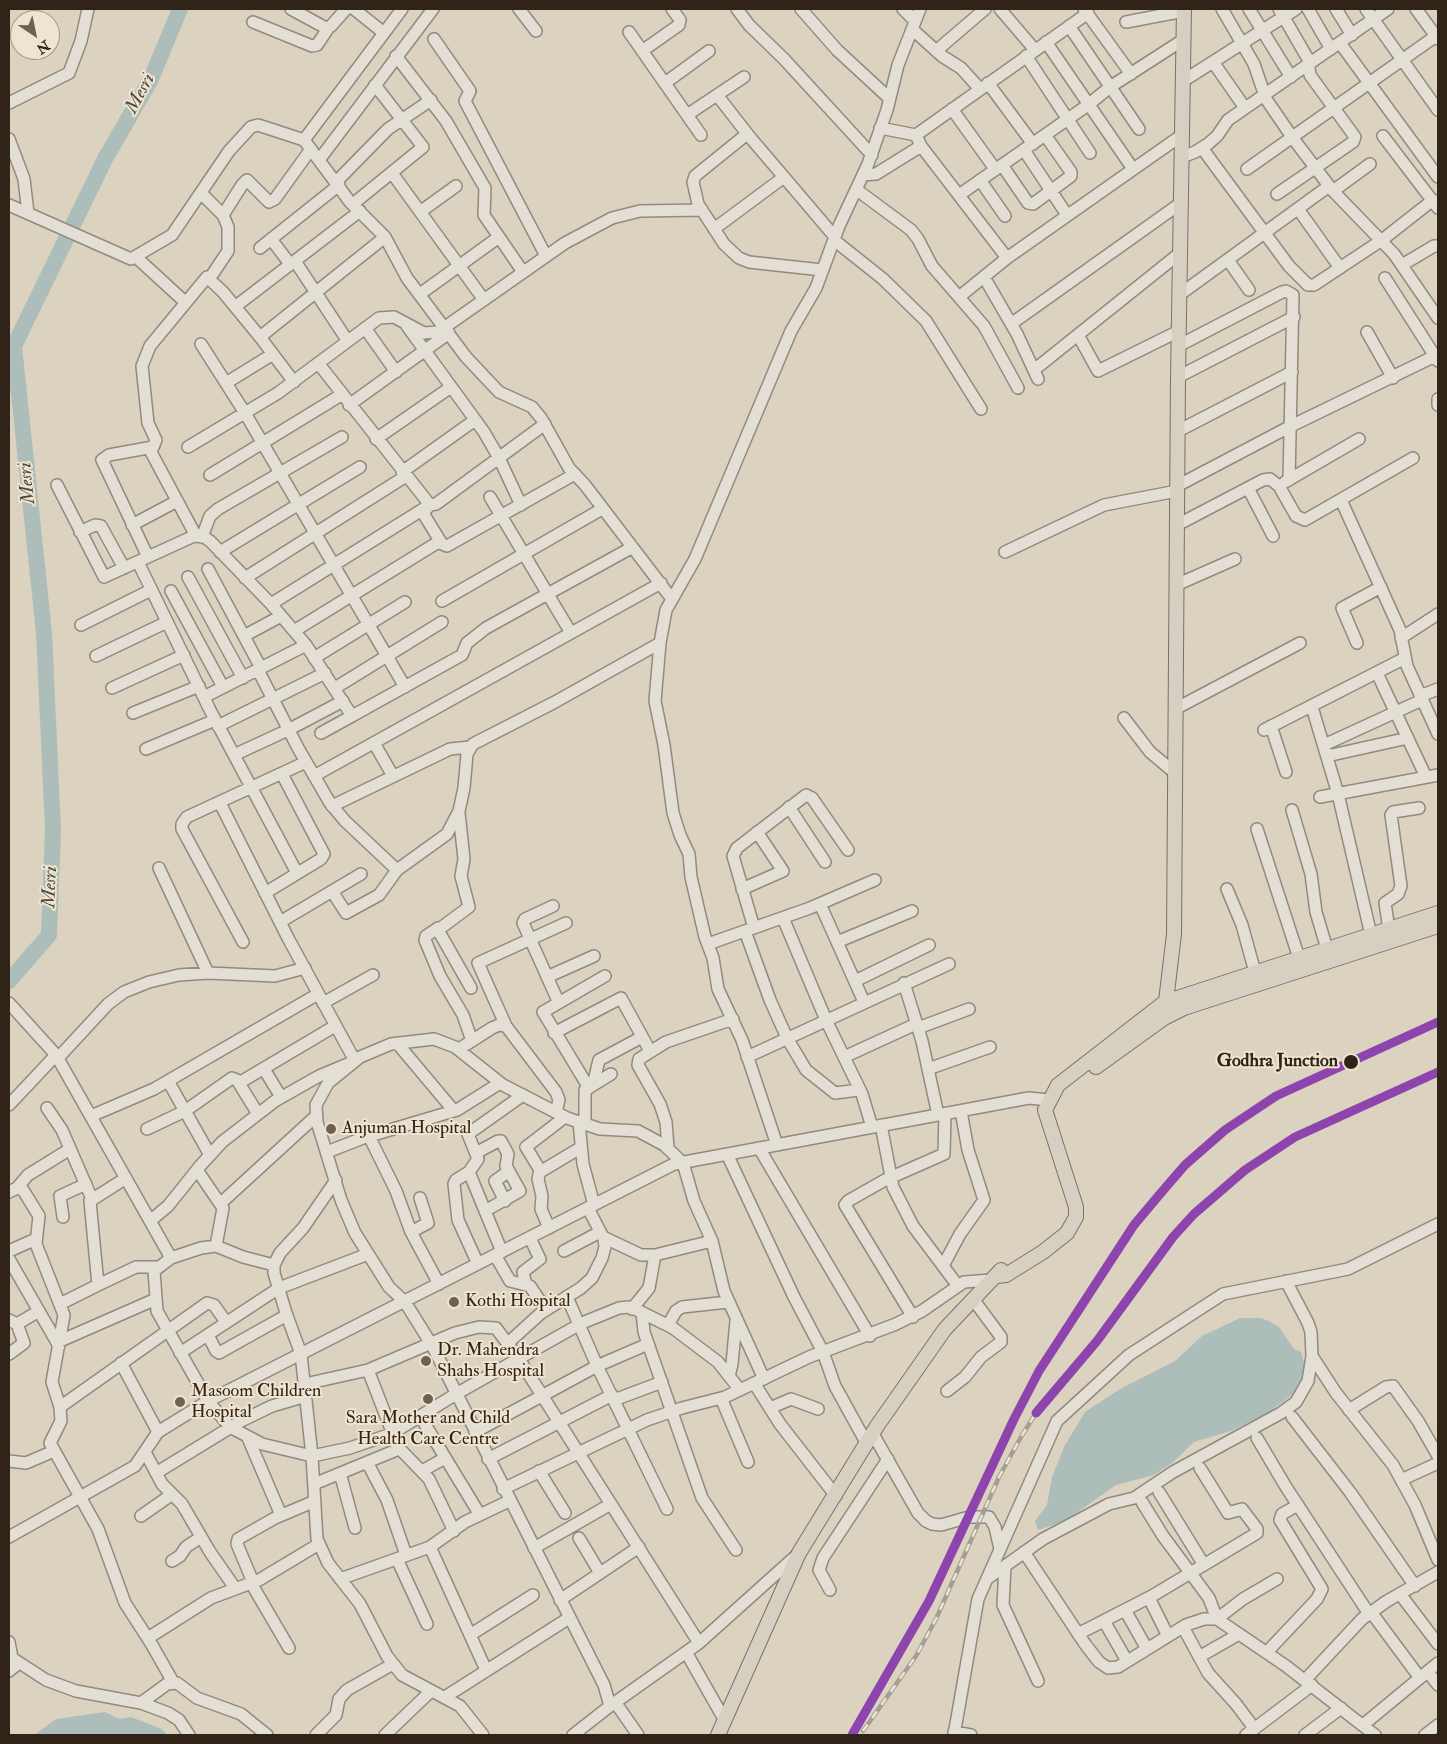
<!DOCTYPE html>
<style>
body{margin:0}
#map{position:relative;width:1447px;height:1744px;overflow:hidden;background:#dbd2c0;font-family:"IM FELL Double Pica",serif}
canvas{display:block}
.frame{position:absolute;inset:0;border:10px solid #302419;pointer-events:none}
.north{position:absolute;left:10px;top:10px;width:50px;height:50px;box-sizing:border-box;background:#efe4cf;border:1px solid #a39786;border-radius:50%;rotate:146deg;font-size:14px;font-weight:700;line-height:20px;text-align:center;color:#302419}
.north::after{content:'';display:block;margin:auto;width:18px;height:22px;background:#6c6153;clip-path:polygon(50% 0,100% 100%,50% 72%,0 100%)}
</style>
<div id="map">
<canvas width="1447" height="1744"></canvas>
<div class="frame"></div>
<div class="north">N</div>
</div>
<script>
const ctx = document.querySelector('canvas').getContext('2d');
ctx.lineJoin = 'round';
function fill(path, color) {
  ctx.fillStyle = color;
  ctx.fill(path, 'evenodd');
}
function toPath(rows) {
  const path = new Path2D();
  for (const r of rows) {
    path.moveTo(r[0], r[1]);
    for (let i = 2; i < r.length; i += 2) path.lineTo(r[i], r[i + 1]);
  }
  return path;
}
function strokePath(path, color, width, dash) {
  ctx.strokeStyle = color;
  ctx.lineWidth = width;
  ctx.lineCap = dash ? 'butt' : 'round';
  ctx.setLineDash(dash || []);
  ctx.stroke(path);
}
function label(font, color, halo, rows, align = 'center') {
  ctx.font = font + ' "IM FELL Double Pica",serif';
  ctx.lineWidth = 4;
  ctx.setLineDash([]);
  ctx.textBaseline = 'middle';
  ctx.strokeStyle = halo;
  ctx.fillStyle = color;
  for (const [text, x, y, turn = 0] of rows) {
    ctx.save();
    ctx.translate(x, y);
    ctx.rotate((+turn || 0) * Math.PI / 180);
    ctx.textAlign = isNaN(turn) ? turn : align;
    if (halo) ctx.strokeText(text, 0, 0);
    ctx.fillText(text, 0, 0);
    ctx.restore();
  }
}
const water = toPath([
 [1240,1318,1260,1318,1269,1321,1279,1327,1294,1349,1301,1352,1306,1370,1304,1379,1293,1394,1268,1413,1231,1431,1194,1442,1172,1463,1154,1475,1116,1485,1065,1521,1038,1530,1035,1521,1047,1505,1052,1477,1065,1445,1085,1412,1120,1389,1175,1361,1202,1336],
 [105,1712,120,1719,131,1717,162,1729,167,1735,34,1735,56,1719]
]);
const river = toPath([
 [9,981,49,935,53,830,44,633,14,346,105,159,151,79,180,9]
]);
const minor = toPath([
 [291,9,326,28,331,26,346,9],
 [354,9,384,33],
 [519,9,536,31],
 [737,9,749,25,784,59,872,155],
 [801,9,837,50,889,98],
 [903,9,915,21],
 [1000,9,1035,50],
 [1084,9,1131,74],
 [1222,9,1254,64,1266,99,1292,137,1333,191,1394,254,1438,318],
 [1249,9,1291,77],
 [1308,9,1331,49],
 [1336,9,1352,35],
 [1366,9,1438,110],
 [1416,9,1438,39],
 [253,22,312,46,317,45,329,27],
 [1126,22,1184,11],
 [1069,26,1139,129],
 [912,29,942,56,961,68,980,89],
 [629,32,701,135],
 [434,39,470,91,465,101,546,256],
 [1046,42,1133,169],
 [1340,43,1438,177],
 [642,51,679,25,680,20,672,9],
 [936,51,985,9],
 [396,56,446,121,485,188,484,215,523,272],
 [1026,56,1090,153],
 [1213,62,1245,108],
 [1183,81,1296,9],
 [665,83,709,51],
 [988,83,1033,144],
 [717,95,749,136,835,237],
 [9,103,69,73,81,41,88,9],
 [952,109,995,169],
 [687,115,744,77],
 [880,128,916,135],
 [747,134,695,176,693,182,698,204,724,244,739,258,749,262,822,270],
 [1383,136,1438,208],
 [9,139,24,179,28,213],
 [304,140,402,9],
 [1202,148,1289,266,1308,285,1314,285,1382,240,1433,200],
 [1024,150,1067,215],
 [1182,157,1195,152,1208,144,1217,136,1228,120,1388,9],
 [319,160,433,9],
 [1002,165,1028,203,1033,204,1071,176,1071,172,1045,135],
 [1247,169,1436,36],
 [392,173,484,300],
 [863,175,876,174,921,146],
 [980,180,1005,216],
 [336,182,388,129,431,100],
 [857,190,911,230,918,239,932,266,984,326,1018,388],
 [1333,191,1370,164],
 [201,193,223,215,228,227,228,251,210,278],
 [1277,194,1353,142,1355,137,1310,75,1308,59,1279,9],
 [959,195,1088,105,1110,87,1183,40],
 [353,204,423,147,375,85],
 [9,205,131,259,172,235,229,151,251,127,258,125,304,140,350,202,385,237,407,278,466,357,499,392,532,407,541,418,569,468,585,485,672,599],
 [1298,209,1340,268],
 [420,212,456,186],
 [223,215,242,185,247,180,269,202,275,199,311,149],
 [714,229,784,177],
 [271,239,290,264],
 [834,240,883,279,926,321,981,409],
 [260,248,339,185],
 [136,257,185,302],
 [1007,258,921,146,916,135,1088,13],
 [1228,260,1249,290],
 [295,261,347,340],
 [1402,265,1434,246,1438,246],
 [984,277,1017,334,1038,379],
 [1385,278,1438,361],
 [420,294,499,237],
 [1179,295,1329,186],
 [959,297,1007,258,1182,135],
 [236,306,360,211],
 [1011,324,1181,203],
 [407,326,484,432,499,458,521,505],
 [365,328,396,372],
 [1367,332,1393,378],
 [1078,335,1098,371,1179,331],
 [260,337,294,382],
 [201,344,245,413,405,687],
 [1178,346,1282,292,1286,291,1293,295,1289,480],
 [318,363,430,505,436,504,545,424],
 [1034,370,1180,253],
 [1178,377,1294,317],
 [226,383,273,354],
 [1438,399,1438,405],
 [349,405,449,333],
 [1178,431,1292,372],
 [376,439,451,387],
 [188,447,278,393,379,318,394,317,424,333,438,332,565,243,612,218,640,211,702,210],
 [402,472,475,420],
 [210,475,341,395],
 [1285,482,1359,439],
 [57,485,104,577,194,536,204,537,210,541,271,604,306,645,352,716,462,655,467,643,486,628,631,548],
 [1177,486,1291,426,1435,356],
 [1248,488,1273,536],
 [490,497,571,633],
 [1341,500,1400,630,1407,666,1438,734],
 [430,505,423,513,442,544,447,546,575,474],
 [132,525,177,501],
 [1177,525,1263,480,1270,479,1279,486,1296,516,1305,520,1413,458],
 [80,532,95,525,101,526,124,568],
 [196,536,151,452,156,440,148,423,142,366,150,346,207,277,223,292,260,337,385,237],
 [202,537,210,516,218,509,342,437],
 [220,552,360,467],
 [1005,552,1104,505,1177,491],
 [148,557,102,460,109,455,153,447],
 [138,562,210,710,297,873],
 [208,569,261,668],
 [188,577,243,678],
 [245,578,406,476],
 [1176,585,1235,559],
 [171,591,223,687],
 [442,601,602,509],
 [271,604,425,508],
 [81,625,151,590],
 [294,631,440,541],
 [244,636,281,616],
 [1401,638,1438,614],
 [1357,643,1342,608,1381,587],
 [96,656,167,622],
 [314,658,405,602],
 [258,670,298,748,330,803,345,821,397,870],
 [1377,673,1426,777],
 [112,688,184,655],
 [335,688,442,622],
 [1420,696,1438,689],
 [204,697,306,645],
 [1312,707,1338,794,1371,935],
 [1175,709,1300,643],
 [133,713,199,686],
 [1124,718,1150,752,1174,772],
 [218,726,325,673],
 [1271,726,1286,772],
 [1264,730,1405,658],
 [321,733,352,716],
 [374,743,393,776],
 [1324,745,1422,700],
 [146,749,215,720],
 [234,755,288,730,343,701],
 [1327,756,1408,738],
 [314,776,661,583],
 [1320,797,1438,775],
 [332,806,450,749,470,747],
 [789,807,825,862],
 [1292,810,1311,874,1316,912,1327,949],
 [459,813,464,859,461,876,469,907,438,930,471,988],
 [1257,829,1299,958],
 [159,868,208,973],
 [742,889,783,871,757,832],
 [1227,889,1242,925,1255,972],
 [332,891,346,913,379,895,397,870,447,834,459,811,464,788,467,754,473,744,555,702,660,643],
 [265,893,321,859,324,854,282,774],
 [820,904,864,1002],
 [553,906,525,919,523,923,558,1001],
 [783,918,826,1020,862,1094,872,1127],
 [280,922,361,874],
 [438,928,426,936,425,940,440,976,463,1015,472,1041],
 [754,928,733,856,737,848,806,795,812,798,848,850],
 [1389,929,1385,903,1398,894,1401,886,1391,815,1393,812,1419,808],
 [745,931,770,1000,787,1038,806,1070,835,1093,859,1090],
 [243,942,182,829,182,824,187,817,306,762],
 [837,942,912,911],
 [708,944,810,908,875,880],
 [547,977,594,956],
 [855,981,929,945],
 [904,983,922,1041,938,1115],
 [9,1003,56,1055,171,1258,154,1271,157,1311,208,1401,674,1164,1029,1098,1048,1100],
 [323,1003,373,975],
 [506,1026,478,963,566,923],
 [918,1028,969,1009],
 [554,1033,621,998,650,1051],
 [397,1043,454,1111],
 [459,1049,492,1028,499,1025,506,1026,556,1092,559,1100,556,1112],
 [747,1057,949,964],
 [844,1057,916,1024],
 [58,1058,108,1004,124,992,149,982,179,975,208,973,275,976,305,968],
 [264,1069,281,1097],
 [928,1069,990,1047],
 [168,1081,210,1155],
 [239,1083,335,1026],
 [593,1085,599,1060,642,1037],
 [589,1088,543,1012,605,976],
 [9,1105,56,1055],
 [47,1108,62,1130,92,1199],
 [91,1116,154,1089,318,994],
 [579,1122,583,1164,594,1205],
 [585,1124,585,1090,611,1074],
 [881,1125,893,1187,913,1226,958,1286],
 [147,1129,185,1111,232,1078,237,1080,258,1114],
 [369,1136,396,1191,411,1232,439,1284],
 [777,1145,742,1040,718,989,713,958,705,937,691,877,689,854,680,835,673,813,664,745,655,701,660,643,666,610,695,559,791,331,816,288,839,226,868,164,887,110,898,65,920,9],
 [668,1148,666,1122,660,1104,638,1065,639,1059,666,1042,733,1019],
 [759,1148,870,1336],
 [327,1152,363,1138,457,1110,500,1083],
 [476,1153,498,1141,501,1141,508,1154,506,1166,520,1191,485,1211],
 [727,1154,794,1297,823,1352,835,1386,867,1444],
 [197,1170,223,1208,216,1246],
 [469,1172,456,1180,454,1184,458,1220,478,1264],
 [540,1172,580,1148],
 [336,1180,303,1228,280,1253,274,1265,274,1273,286,1313,301,1354,312,1456,317,1539,328,1563,360,1604,387,1656,402,1675,460,1706,483,1735],
 [17,1188,28,1175,70,1149],
 [9,1192,17,1188,23,1190,39,1216,36,1244,64,1315,52,1382,60,1407],
 [505,1201,495,1181,509,1171],
 [221,1203,316,1116],
 [63,1217,60,1196,86,1184],
 [150,1221,168,1206,200,1166,222,1142,275,1101,319,1076,355,1061,288,938,220,803],
 [549,1228,541,1209,542,1196,538,1179,540,1170,526,1147,565,1117],
 [411,1232,428,1223,420,1198],
 [603,1237,641,1255,655,1255,712,1241],
 [9,1251,36,1239],
 [564,1251,600,1232],
 [502,1252,469,1172,478,1159,468,1134,523,1095],
 [495,1255,510,1281,530,1286,546,1310],
 [171,1258,201,1248,216,1246,243,1257,274,1265],
 [9,1259,59,1346],
 [943,1266,960,1234,984,1200,968,1150,961,1111],
 [98,1285,136,1267,159,1267],
 [526,1285,523,1272,540,1259,530,1238],
 [567,1297,598,1368,667,1509],
 [60,1304,98,1285,90,1201,126,1178],
 [632,1309,649,1288,655,1255],
 [642,1313,644,1332,702,1498,736,1550],
 [913,1317,845,1205,848,1201,885,1180,944,1154,945,1114],
 [9,1320,17,1324,39,1311],
 [668,1325,676,1311,682,1307,728,1302],
 [208,1335,216,1351,219,1353,287,1315],
 [60,1341,156,1299],
 [508,1343,541,1313,581,1288,592,1278,602,1258,605,1247,604,1239,588,1208],
 [180,1353,279,1288,368,1254],
 [9,1354,24,1343,17,1324],
 [1312,1356,1336,1393,1393,1465,1415,1505,1438,1560],
 [121,1363,158,1432],
 [368,1370,398,1447,429,1479,454,1531],
 [729,1376,732,1364,736,1321],
 [754,1383,780,1424,836,1496],
 [305,1384,368,1370,455,1333,479,1327,496,1328,519,1359,699,1643],
 [947,1391,965,1377,981,1357,1001,1342,1001,1337,973,1299],
 [721,1398,748,1462],
 [614,1400,662,1382],
 [770,1408,791,1399,818,1409],
 [1349,1410,1386,1387,1393,1386,1418,1421,1438,1456],
 [420,1416,480,1515],
 [1292,1417,1350,1492,1415,1586],
 [475,1432,597,1366,648,1344],
 [873,1434,918,1513,926,1521,932,1524,941,1525,969,1517,989,1517,995,1527,1000,1549],
 [248,1438,281,1515],
 [1257,1438,1286,1487,1369,1614],
 [145,1452,162,1484,182,1504,210,1552,235,1588],
 [488,1459,612,1395],
 [9,1461,26,1463,54,1451],
 [367,1462,387,1500,406,1555],
 [422,1471,445,1458],
 [539,1471,565,1513],
 [156,1473,241,1421,272,1406,306,1396],
 [340,1473,355,1528],
 [1401,1480,1438,1463],
 [314,1484,399,1449],
 [503,1489,647,1420,682,1408,725,1397,809,1357,896,1324,922,1311,964,1282,992,1280],
 [1159,1492,1204,1565],
 [1142,1502,1163,1536,1209,1598,1217,1619,1243,1599,1277,1579],
 [141,1516,171,1495],
 [9,1537,135,1466,158,1432,208,1401,230,1427,262,1444,312,1456,350,1448,391,1434,456,1394,582,1323,619,1308,629,1307,637,1310,673,1328,718,1362,740,1390],
 [579,1538,600,1573],
 [430,1547,486,1670],
 [534,1548,611,1504],
 [1024,1552,1085,1644,1099,1662,1108,1668,1118,1667,1186,1625,1204,1619,1217,1619,1286,1666,1375,1735],
 [397,1559,427,1624],
 [172,1561,180,1556,186,1547,201,1537],
 [1005,1566,1003,1605,1038,1681],
 [988,1578,1043,1539,1109,1504,1134,1498,1173,1472,1281,1413,1296,1402,1308,1381,1312,1356,1311,1332,1308,1323,1286,1281],
 [340,1579,430,1547,465,1522,509,1501],
 [253,1582,237,1544,238,1539,275,1518,315,1501],
 [251,1583,289,1648],
 [830,1590,819,1570,823,1558,888,1459],
 [1400,1594,1438,1644],
 [1149,1598,1168,1636],
 [560,1600,639,1547],
 [1125,1610,1147,1649],
 [1371,1612,1420,1678],
 [1104,1621,1127,1661],
 [1183,1627,1208,1673,1236,1704,1254,1728],
 [1078,1634,1152,1596,1257,1533,1257,1529,1242,1509,1228,1513,1200,1468],
 [470,1635,533,1595],
 [148,1638,211,1598,259,1580,319,1544],
 [9,1642,12,1658],
 [686,1652,724,1719],
 [1267,1652,1317,1599,1322,1589,1280,1520,1282,1514,1298,1505],
 [9,1656,46,1680,76,1691,141,1703,168,1713,179,1720,189,1735],
 [1199,1657,1239,1634],
 [9,1671,19,1663],
 [1428,1672,1438,1685],
 [1305,1680,1362,1619,1387,1601,1438,1572],
 [173,1682,152,1645,125,1603,98,1529,50,1443,61,1421,60,1407,207,1303,214,1305,226,1322],
 [445,1697,569,1618],
 [615,1702,638,1735],
 [141,1703,167,1684,177,1683,197,1698,241,1714,267,1735],
 [610,1706,604,1685,433,1347,405,1302,389,1287,355,1233,341,1200,317,1122,316,1105,328,1083,360,1057,391,1044,434,1039,455,1047,503,1085,567,1118,600,1129,638,1131,664,1145,683,1163,694,1201,712,1241,724,1291,764,1379],
 [1363,1725,1438,1663],
 [954,1732,971,1735],
 [316,1735,336,1715,339,1699,347,1690,393,1664],
 [385,1735,431,1691],
 [573,1735,610,1706,699,1643,797,1555],
 [954,1735,978,1599,1057,1421,1129,1355,1223,1294,1348,1269,1438,1224],
 [1246,1735,1312,1685],
 [1305,1735,1341,1708],
 [1425,1735,1438,1725]
]);
const major = toPath([
 [1164,1018,1174,934,1178,377,1184,9],
 [1096,1067,1164,1018,1184,1008,1438,926],
 [997,1276,1006,1275,1043,1252,1067,1233,1076,1217,1076,1207,1045,1110,1058,1085,1165,1002,1438,913],
 [718,1735,799,1553,877,1426,945,1329,1001,1270]
]);
const rail = toPath([
 [863,1731,916,1656,936,1619,999,1477,1021,1437,1041,1405,1097,1341,1173,1237,1194,1214,1268,1153,1330,1120,1438,1072]
]);
const rail1 = toPath([
 [1036,1413,1097,1341,1173,1237,1194,1214,1245,1170,1295,1137,1438,1072],
 [852,1735,929,1601,1014,1419,1039,1371,1134,1225,1160,1194,1185,1165,1225,1130,1276,1096,1438,1022]
]);
const markers = [
 [1351,1062,8,"#302419"],
 [331,1129,6,"#6c6153"],
 [454,1302,6,"#6c6153"],
 [426,1361,6,"#6c6153"],
 [428,1399,6,"#6c6153"],
 [180,1402,6,"#6c6153"]
];
const stopNames = [
 ["Godhra Junction",1338,1062]
];
const poiNames = [
 ["Anjuman Hospital",342,1129],
 ["Kothi Hospital",465,1302],
 ["Dr. Mahendra",437,1351],
 ["Shahs Hospital",437,1372],
 ["Masoom Children",191,1392],
 ["Hospital",191,1413],
 ["Sara Mother and Child",428,1419,"center"],
 ["Health Care Centre",428,1440,"center"]
];
const waterNames = [
 ["Mesri",141,94,-62],
 ["Mesri",28,483,-96],
 ["Mesri",51,887,-88]
];
fill(water, '#adbeba');
strokePath(river, '#adbeba', 16);
strokePath(minor, '#918a7f', 14);
strokePath(major, '#797268', 16);
strokePath(minor, '#e4dfd5', 11);
strokePath(major, '#d7cfc1', 14);
strokePath(rail, '#a49e96', 4.5);
strokePath(rail, '#efe4cf', 2.5, [8]);
strokePath(rail1, '#8e44ad', 9);
for (const [x, y, r, color] of markers) {
  const dot = new Path2D();
  dot.arc(x, y, r, 0, 2 * Math.PI);
  ctx.fillStyle = color;
  ctx.fill(dot);
  strokePath(dot, '#efe4cf', 2);
}
label('bold 18px', '#302419', '#efe4cf', stopNames, 'right');
label('18px', '#302419', '#efe4cf', poiNames, 'left');
label('italic 19px', '#4a4840', '#efe4cf', waterNames);
</script>
